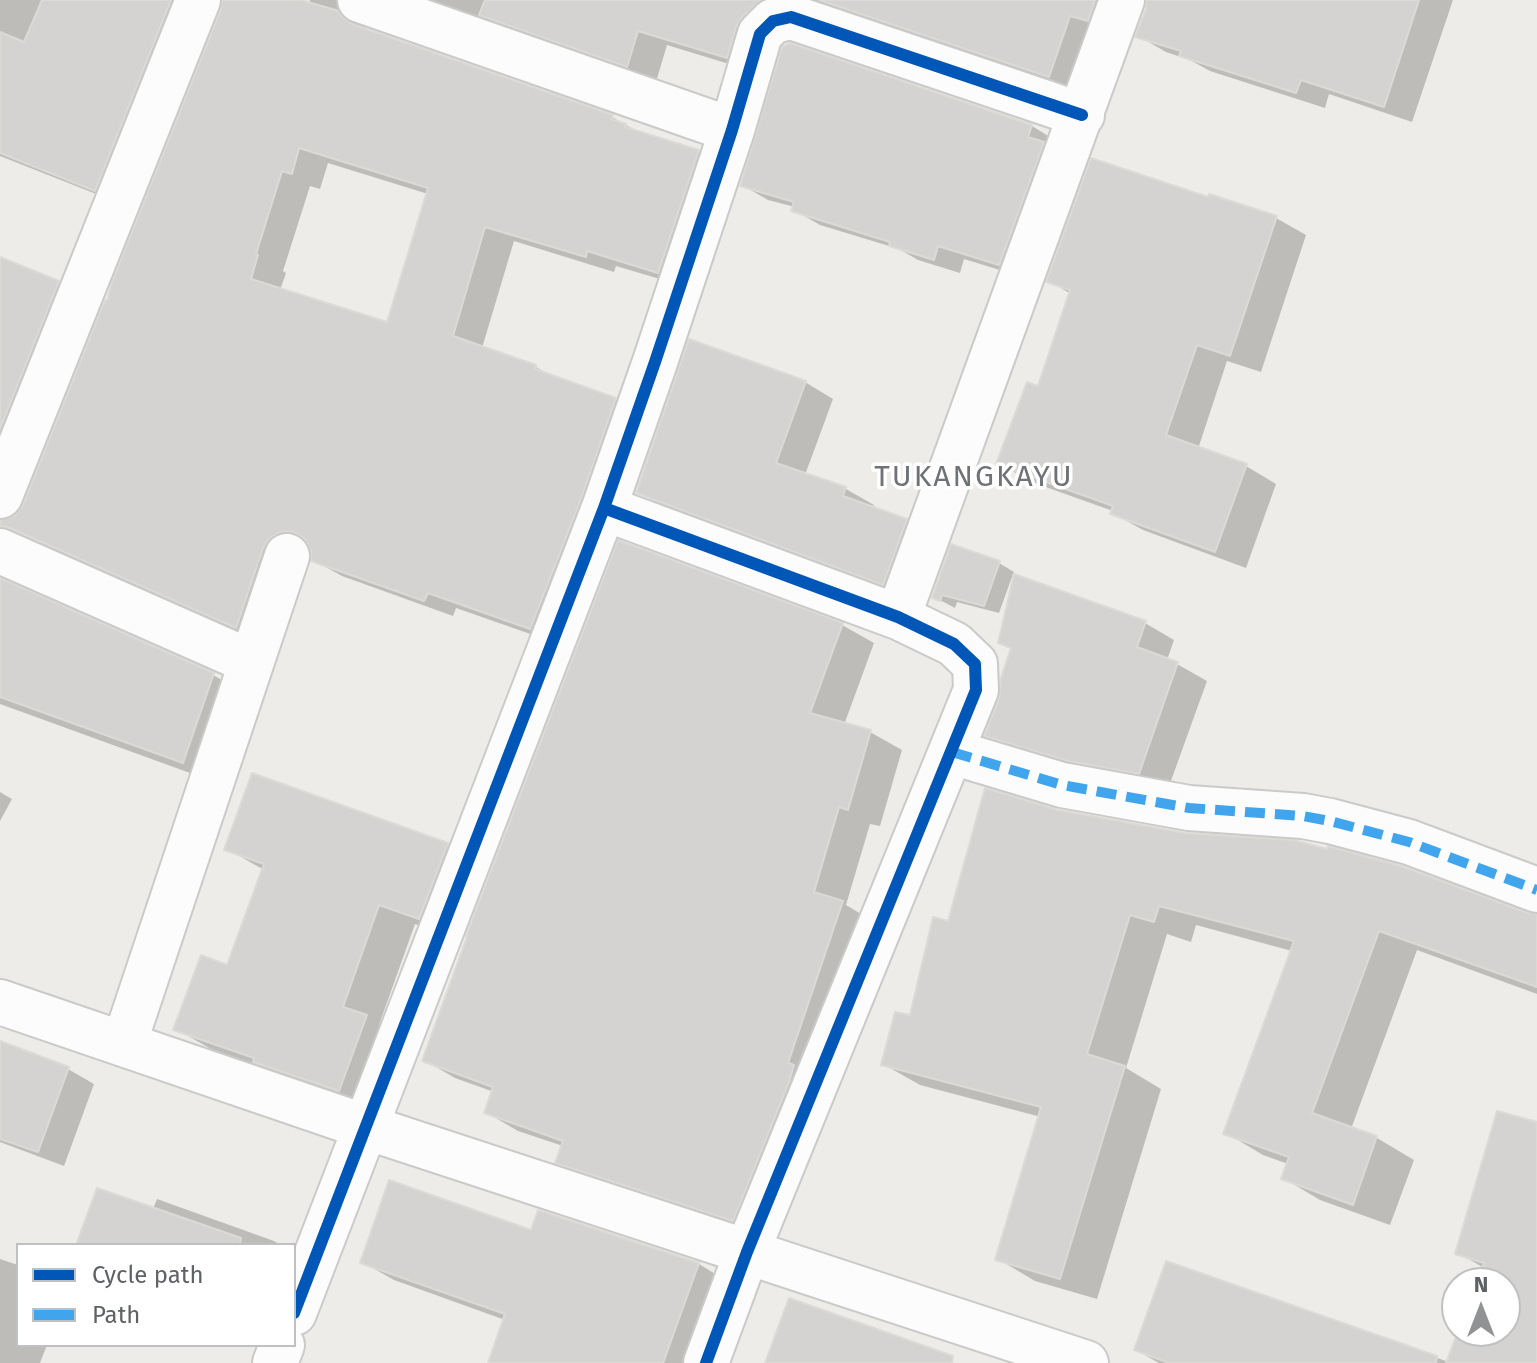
<!DOCTYPE html>
<style>
body{margin:0}
#map{position:relative;width:1537px;height:1363px;overflow:hidden;background:#edece8;font-family:"Fira Sans",sans-serif}
canvas{display:block}
.legend{position:absolute;left:16px;top:1243px;width:280px;height:104px;box-sizing:border-box;background:#fff;border:2px solid #bfc0c1;margin:0;padding:10px 14px;list-style:none;font-size:24px;color:#5e6165}
.legend li{display:flex;align-items:center;gap:16px;height:40px}
.legend b{width:40px;border:2px solid #bfc0c1}
.north{position:absolute;left:1441px;top:1267px;width:80px;height:80px;box-sizing:border-box;background:#fff;border:2px solid #bfc0c1;border-radius:50%;rotate:0deg;font-size:22px;font-weight:700;line-height:32px;text-align:center;color:#5e6165}
.north::after{content:'';display:block;margin:auto;width:28px;height:36px;background:#909293;clip-path:polygon(50% 0,100% 100%,50% 72%,0 100%)}
</style>
<div id="map">
<canvas width="1537" height="1363"></canvas>
<ul class="legend">
<li><b style="height:10px;background:#0057b8"></b>Cycle path</li>
<li><b style="height:10px;background:#41a5ee"></b>Path</li>
</ul>
<div class="north">N</div>
</div>
<script>
const ctx = document.querySelector('canvas').getContext('2d');
ctx.lineJoin = 'round';
function fill(path, color) {
  ctx.fillStyle = color;
  ctx.fill(path, 'evenodd');
}
function toPath(rows) {
  const path = new Path2D();
  for (const r of rows) {
    path.moveTo(r[0], r[1]);
    for (let i = 2; i < r.length; i += 2) path.lineTo(r[i], r[i + 1]);
  }
  return path;
}
function strokePath(path, color, width, dash) {
  ctx.strokeStyle = color;
  ctx.lineWidth = width;
  ctx.lineCap = dash ? 'butt' : 'round';
  ctx.setLineDash(dash || []);
  ctx.stroke(path);
}
function label(font, color, halo, rows, align = 'center') {
  ctx.font = font + ' "Fira Sans",sans-serif';
  ctx.lineWidth = 7;
  ctx.setLineDash([]);
  ctx.textBaseline = 'middle';
  ctx.strokeStyle = halo;
  ctx.fillStyle = color;
  for (const [text, x, y, turn = 0] of rows) {
    ctx.save();
    ctx.translate(x, y);
    ctx.rotate((+turn || 0) * Math.PI / 180);
    ctx.textAlign = isNaN(turn) ? turn : align;
    if (halo) ctx.strokeText(text, 0, 0);
    ctx.fillText(text, 0, 0);
    ctx.restore();
  }
}
const shadow = toPath([
 [0,0,208,0,124,205,0,156],
 [224,0,294,0,308,4,310,0,370,0,363,21,367,31,612,117,640,133,698,151,726,168,687,287,616,266,614,272,514,241,482,348,536,367,553,377,615,399,643,416,559,644,456,608,453,616,342,576,313,560,312,547,299,552,265,643,48,547,19,530,223,10],
 [328,163,428,194,388,324,280,290,286,273,283,271,310,186,320,189],
 [422,0,1132,0,1077,92,797,12,755,72,667,45,656,82],
 [1148,0,1453,0,1412,122,1329,94,1325,108,1210,71,1190,60,1166,52,1138,36,1147,9],
 [1032,126,1058,142,1026,278,964,259,960,273,918,260,899,249,820,225,794,210,795,207,768,200,742,185],
 [1209,200,1276,218,1306,235,1261,372,1227,361,1198,449,1246,466,1276,484,1246,568,1143,530,1112,513,1113,511,1029,481,999,463,1039,388,1071,294,1049,281],
 [0,260,58,283,88,300,0,446],
 [805,382,833,399,805,475,846,489,874,505,872,509,906,521,934,537,912,599,666,508,638,492],
 [620,543,842,625,874,643,844,725,870,732,902,750,880,826,870,824,846,905,873,921,764,1237,589,1180,557,1162,563,1146,518,1131,487,1113,494,1092,455,1078,424,1060],
 [999,563,1014,572,1012,576,1145,623,1174,640,1167,660,1177,664,1207,681,1168,789,1016,752,987,735,1001,700,1013,650,1000,642,1015,577,1012,577,999,613,957,602,955,608,934,597],
 [1,581,213,675,254,698,223,785,0,704],
 [253,775,447,845,483,865,455,938,415,924,379,1025,401,1038,375,1110,291,1082,271,1070,211,1049,176,1029,228,968,264,870,227,849],
 [0,792,12,799,0,821],
 [1057,812,1537,916,1537,994,1417,950,1351,1129,1377,1138,1414,1160,1390,1225,1320,1200,1283,1178,1288,1164,1263,1155,1226,1133,1292,951,1196,925,1191,942,1167,934,1126,1068,1161,1089,1097,1299,1035,1281,998,1259,1041,1117,920,1085,883,1064,911,1018,949,923],
 [0,1044,68,1069,94,1084,64,1166,0,1142],
 [1537,1124,1537,1363,1159,1363,1136,1350,1167,1264,1449,1362,1460,1331,1505,1331,1505,1283,1478,1283,1484,1268,1458,1253],
 [157,1199,274,1241,281,1245,81,1245,153,1209],
 [539,1212,699,1264,730,1283,702,1363,490,1363,505,1320,394,1280,362,1262,532,1232],
 [0,1259,18,1265,18,1345,47,1345,40,1363,0,1363]
]);
const building = toPath([
 [42,0,171,0,95,191,0,153,0,32,24,42,42,0],
 [222,0,301,0,339,11,342,17,352,24,613,115,611,119,626,124,625,127,699,150,658,273,587,251,586,257,485,227,453,336,536,365,535,369,616,398,581,499,530,629,428,593,424,601,311,561,311,550,305,539,294,532,283,531,271,537,263,548,236,628,10,528,0,526,0,520,15,516,23,505,105,300,107,300,112,282,221,9,222,0],
 [299,148,428,188,387,322,251,279,258,255,256,254,282,171,292,174,299,148],
 [485,0,761,0,742,17,736,27,727,58,638,31,627,67,479,15,485,0],
 [819,0,1095,0,1088,21,1070,16,1049,77,819,0],
 [1146,0,1419,0,1384,107,1301,80,1296,93,1179,56,1181,51,1135,37,1146,9,1146,0],
 [790,43,1032,125,1028,137,1044,142,999,265,938,246,934,260,889,246,890,242,791,211,794,202,740,186,782,47,790,43],
 [1091,158,1208,197,1209,194,1277,216,1230,356,1197,345,1166,435,1247,464,1215,552,1110,514,1113,506,996,464,1027,382,1038,386,1070,290,1046,282,1091,158],
 [0,257,59,281,0,429,0,257],
 [689,339,806,381,776,463,846,487,843,496,907,519,883,585,636,493,689,339],
 [618,540,843,623,810,713,871,730,848,810,839,807,814,892,843,901,788,1063,794,1065,789,1082,733,1221,555,1163,563,1141,484,1113,493,1087,422,1061,467,937,466,936,618,540],
 [951,544,1000,561,984,606,942,595,940,601,932,598,951,544],
 [1014,574,1146,621,1137,647,1178,662,1139,774,1068,761,984,736,999,699,1001,678,1011,648,998,643,1014,574],
 [0,578,214,673,183,763,0,697,0,578],
 [252,773,448,843,419,919,379,905,343,1007,367,1015,339,1091,253,1062,254,1058,173,1030,201,955,227,965,264,864,224,850,252,773],
 [985,788,1058,810,1185,833,1294,840,1327,849,1328,846,1401,866,1528,913,1537,914,1537,987,1379,931,1312,1113,1377,1136,1353,1205,1281,1179,1289,1157,1223,1134,1294,941,1159,906,1154,922,1130,915,1087,1054,1125,1066,1060,1279,995,1260,1041,1107,881,1065,895,1012,910,1015,933,917,948,921,985,788],
 [0,1041,69,1067,38,1152,0,1139,0,1041],
 [1497,1111,1537,1122,1537,1363,1446,1363,1458,1331,1505,1331,1505,1283,1476,1283,1484,1263,1455,1254,1497,1111],
 [389,1180,531,1230,538,1210,699,1263,663,1363,488,1363,505,1314,360,1263,389,1180],
 [97,1188,241,1238,240,1245,76,1245,97,1188],
 [1166,1261,1437,1356,1436,1363,1169,1363,1134,1350,1166,1261],
 [789,1298,953,1356,952,1363,765,1363,789,1298]
]);
const minor = toPath([
 [360,0,732,130],
 [0,496,198,0],
 [604,508,898,617,954,644,975,664,976,690,747,1252,706,1363],
 [0,551,251,662],
 [898,617,1122,0],
 [952,752,1062,785,1189,808,1303,816,1330,821,1409,842,1537,890],
 [0,1002,366,1127,1086,1363],
 [124,1044,287,556],
 [294,1313,604,508,655,362,732,130,760,34,773,21,791,17,1082,115],
 [275,1363,282,1345]
]);
const quiet = toPath([
 [952,752,1062,785,1189,808,1303,816,1330,821,1409,842,1537,890]
]);
const cycleway = toPath([
 [604,508,898,617,954,644,975,664,976,690,747,1252,706,1363],
 [294,1313,604,508,655,362,732,130,760,34,773,21,791,17,1082,115]
]);
const quarterNames = [
 ["TUKANGKAYU",974,478]
];
fill(shadow, '#0003');
fill(building, '#d4d3d1');
strokePath(building, '#dcdad7', 2);
strokePath(minor, '#cacac9', 48);
strokePath(minor, '#fcfcfc', 44);
strokePath(quiet, '#41a5ee', 10, [20, 10]);
strokePath(cycleway, '#0057b8', 12);
ctx.letterSpacing = '2px';
label('30px', '#6f7377', '#fff', quarterNames);
ctx.letterSpacing = '0px';
</script>
